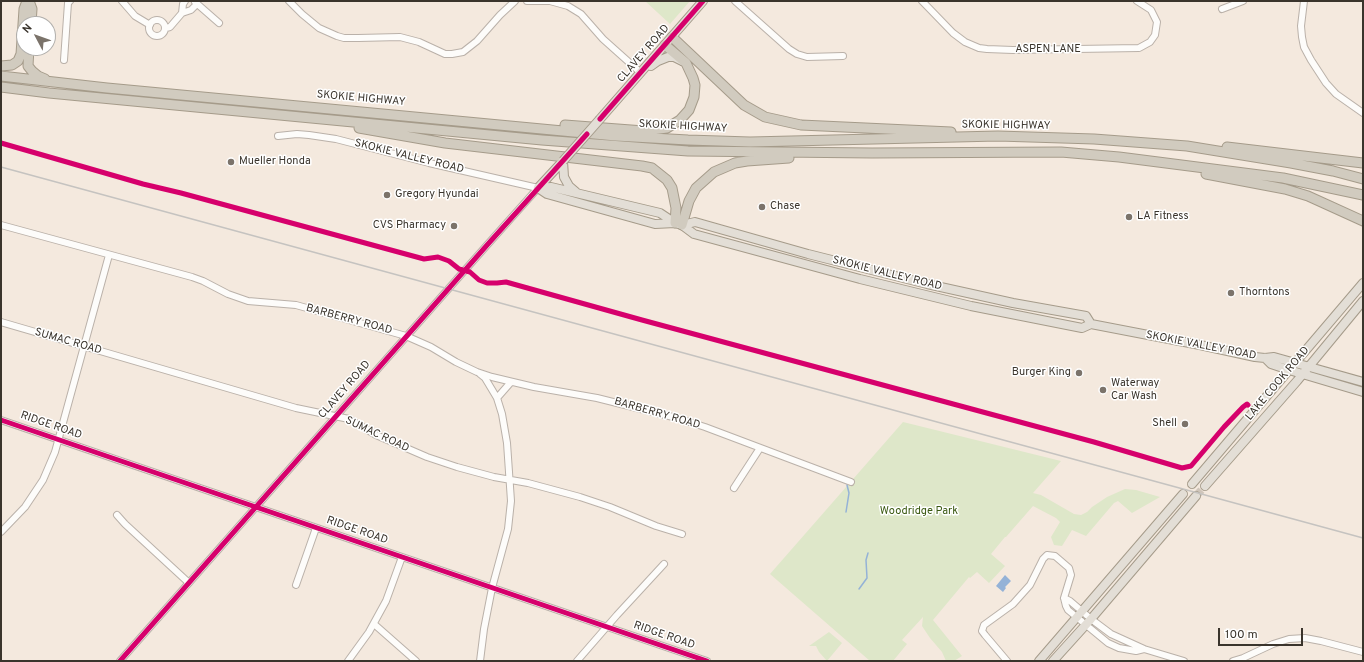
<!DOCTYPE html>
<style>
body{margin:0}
#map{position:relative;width:1364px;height:662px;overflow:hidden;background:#f4e9de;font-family:Overpass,sans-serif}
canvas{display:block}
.frame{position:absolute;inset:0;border:2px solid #3a342c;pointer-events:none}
.north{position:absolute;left:16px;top:16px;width:40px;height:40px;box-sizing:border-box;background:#fff;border:1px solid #b0aeab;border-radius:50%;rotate:311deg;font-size:11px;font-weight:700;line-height:16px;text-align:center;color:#3a342c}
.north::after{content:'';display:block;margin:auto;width:14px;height:18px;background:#7b736a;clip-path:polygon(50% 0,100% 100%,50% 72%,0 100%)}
.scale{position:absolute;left:1218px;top:628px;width:85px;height:18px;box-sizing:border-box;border:2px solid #3a342c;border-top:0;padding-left:5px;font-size:12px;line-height:14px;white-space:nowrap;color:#3a342c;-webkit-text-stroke:3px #fff;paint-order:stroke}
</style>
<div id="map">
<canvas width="1364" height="662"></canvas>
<div class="frame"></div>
<div class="north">N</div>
<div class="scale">100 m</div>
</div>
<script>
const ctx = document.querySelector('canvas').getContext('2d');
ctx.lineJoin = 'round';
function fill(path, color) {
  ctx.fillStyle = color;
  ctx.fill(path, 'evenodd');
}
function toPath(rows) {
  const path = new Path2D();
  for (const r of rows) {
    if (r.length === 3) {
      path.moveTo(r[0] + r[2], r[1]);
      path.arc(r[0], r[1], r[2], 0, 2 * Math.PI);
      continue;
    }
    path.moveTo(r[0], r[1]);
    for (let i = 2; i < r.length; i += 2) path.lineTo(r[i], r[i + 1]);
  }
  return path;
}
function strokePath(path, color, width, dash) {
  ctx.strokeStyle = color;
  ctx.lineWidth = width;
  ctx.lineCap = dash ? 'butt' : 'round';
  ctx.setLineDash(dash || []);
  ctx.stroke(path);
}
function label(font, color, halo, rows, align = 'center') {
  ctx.font = font + ' Overpass,sans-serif';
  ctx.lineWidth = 3;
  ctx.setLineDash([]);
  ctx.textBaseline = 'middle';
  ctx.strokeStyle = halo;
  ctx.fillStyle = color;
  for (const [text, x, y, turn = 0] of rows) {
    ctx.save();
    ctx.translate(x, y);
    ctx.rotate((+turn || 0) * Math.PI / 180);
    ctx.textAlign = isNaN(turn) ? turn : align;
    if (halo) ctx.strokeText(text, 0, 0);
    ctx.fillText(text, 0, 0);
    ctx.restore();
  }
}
const green = toPath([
 [645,1,690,1,670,24],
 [903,422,1061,461,1033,493,1041,495,1074,514,1081,515,1087,512,1092,507,1107,497,1125,489,1136,490,1160,497,1132,513,1118,501,1114,503,1086,536,1072,530,1062,546,1054,545,1051,537,1060,522,1056,518,1033,506,1006,537,1005,537,991,554,1005,566,989,583,977,572,970,578,969,577,933,620,962,656,954,661,946,661,942,652,930,638,922,626,923,617,902,640,907,644,893,661,870,661,770,574],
 [829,632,842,643,827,661,819,652,816,646,809,646]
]);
const water = toPath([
 [1005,575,1011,581,1005,587,1006,588,1003,592,996,586]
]);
const stream = toPath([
 [846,512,849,493,847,485],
 [859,589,867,578,866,560,868,553]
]);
const majorTunnel = toPath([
 [1196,496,1205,486]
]);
const minor = toPath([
 [122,1,135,16,150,25],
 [289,1,302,14,319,28,337,36,344,38,358,38,400,37,419,42,445,54,452,54,463,52,477,41,500,15,515,1],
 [527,1,550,1,568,6,581,14,603,39,641,73],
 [735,1,789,49,797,54,807,57,843,56],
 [922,1,953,33,965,42,979,48,987,49,1013,50,1139,48,1150,42,1155,35,1157,22,1151,10,1137,1],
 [1304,1,1301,26,1302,37,1304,47,1311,60,1326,83,1336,94,1363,113],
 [195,2,219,23],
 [1222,9,1243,1],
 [182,13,183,4,185,1],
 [157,28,8],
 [166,28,170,27,182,13,191,10,197,4],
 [64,60,68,3,70,1],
 [1,225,192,277,203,281,228,294,248,301,296,305,406,336,431,347,456,362,477,372,492,377,534,387,597,398,677,418,705,427,851,482],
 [1,322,296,408,349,419,376,435,427,457,457,467,494,477,528,483,580,497,610,507,656,526,682,534],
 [497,398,511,382],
 [1,420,707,661],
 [734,488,760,448],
 [117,515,125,524,189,583],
 [1,532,25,507,43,480,55,452,109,255],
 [296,585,316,528],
 [1064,598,1070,601,1091,619,1111,634,1144,649,1184,661],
 [374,624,416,661],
 [120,661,488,244,538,188,429,163,336,139,309,135,297,134,278,136],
 [348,661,369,632,386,601,402,557],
 [480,661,484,629,492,588,508,529,511,501,507,443,502,414,497,398,485,378,480,374],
 [577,661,617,615,664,564],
 [1007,661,985,635,982,631,984,625,1013,604,1030,585,1043,559,1047,555,1055,556,1069,568,1071,575,1064,598,1066,606,1068,610,1108,643,1119,648,1136,651,1144,649],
 [1233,661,1243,658,1273,644,1289,639,1305,638,1321,641,1363,652]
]);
const major = toPath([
 [651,66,658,61,668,57,674,57,682,61],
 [600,119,703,1],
 [563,161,564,177,569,186,576,192],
 [538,188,547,194,655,224,675,223,682,225,694,234,860,279,971,306,1082,328,1091,324,1200,345,1255,357,1265,358,1274,357,1363,382],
 [538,188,551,187,660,213,675,223],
 [538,188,563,161],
 [682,225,695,222,808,254,927,284,1013,303,1086,316,1091,324],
 [1265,358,1271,364,1289,370,1363,392],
 [1192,484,1363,283],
 [1205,486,1297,381,1363,301],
 [1039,661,1183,494],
 [1053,661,1091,619,1196,496]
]);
const highway = toPath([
 [29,1,32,9,31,24],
 [672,37,744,105,765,117,801,125,951,132],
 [29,48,28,66,32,71,38,76,45,79],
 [1,66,12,65,18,61,21,54,24,9,27,1],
 [1,76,107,88,616,136,688,140,750,142,998,136,1094,139,1187,146,1291,163,1333,171,1363,179],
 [1,87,49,93,542,140,688,151,872,153,1061,152,1119,157,1283,178,1363,195],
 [565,125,644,131,667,128,680,120,689,110,694,97,695,85,693,78,686,63,665,45],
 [359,128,445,143,642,166,652,168,667,180,672,188,676,208,675,223],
 [1227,147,1363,163],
 [1206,174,1285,189,1308,196,1363,221],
 [682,225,689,201,696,188,714,172,735,163,747,161,789,158]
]);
const rail = toPath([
 [1,167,1363,538]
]);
const majorBridge = toPath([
 [563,161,600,119]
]);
const cycleway = toPath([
 [600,119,703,1],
 [1,143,143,184,181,193,424,259,438,257,449,261,459,269,470,272,479,280,487,283,497,283,506,282,642,320,1094,442,1182,468,1191,466,1224,427,1243,407,1247,404,1248,405],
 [1,420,707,661],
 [120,661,488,244,587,134]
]);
const markers = [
 [231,162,4,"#7b736a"],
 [387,195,4,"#7b736a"],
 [762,207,4,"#7b736a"],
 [1129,217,4,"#7b736a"],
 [454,226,4,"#7b736a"],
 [1231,293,4,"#7b736a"],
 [1079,373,4,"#7b736a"],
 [1103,390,4,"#7b736a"],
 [1185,424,4,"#7b736a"]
];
const streetNames = [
 ["ASPEN LANE",1048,50],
 ["CLAVEY ROAD",644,54,-49],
 ["SKOKIE HIGHWAY",361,99,5],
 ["SKOKIE HIGHWAY",1006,126,1],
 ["SKOKIE HIGHWAY",683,127,3],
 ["SKOKIE VALLEY ROAD",409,157,14],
 ["SKOKIE VALLEY ROAD",887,274,14],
 ["BARBERRY ROAD",349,320,15],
 ["SUMAC ROAD",68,342,16],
 ["SKOKIE VALLEY ROAD",1201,346,11],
 ["LAKE COOK ROAD",1278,384,-50],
 ["CLAVEY ROAD",345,390,-49],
 ["BARBERRY ROAD",657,414,16],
 ["RIDGE ROAD",51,426,19],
 ["SUMAC ROAD",377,435,25],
 ["RIDGE ROAD",357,531,19],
 ["RIDGE ROAD",664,636,19]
];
const poiNames = [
 ["Mueller Honda",239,162],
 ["Gregory Hyundai",395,195],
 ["Chase",770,207],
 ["LA Fitness",1137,217],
 ["CVS Pharmacy",446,226,"right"],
 ["Thorntons",1239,293],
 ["Burger King",1071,373,"right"],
 ["Waterway",1111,384],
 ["Car Wash",1111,397],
 ["Shell",1177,424,"right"]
];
const parkNames = [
 ["Woodridge Park",919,512]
];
fill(green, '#dee7c9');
fill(water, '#94b2d7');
strokePath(stream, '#94b2d7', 1.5);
strokePath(majorTunnel, '#cfc5ba', 8, [8, 4]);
strokePath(minor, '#bab1a9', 8);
strokePath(major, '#a59b8a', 10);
strokePath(highway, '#a59b8a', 11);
strokePath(minor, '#fdfcfa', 6);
strokePath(major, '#e3ded6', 8);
strokePath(highway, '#d1cbbf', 9);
strokePath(rail, '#c5c3c0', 1.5);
strokePath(majorBridge, '#a59b8a', 10, []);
strokePath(majorBridge, '#e3ded6', 8);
strokePath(cycleway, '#d6006c', 5);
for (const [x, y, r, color] of markers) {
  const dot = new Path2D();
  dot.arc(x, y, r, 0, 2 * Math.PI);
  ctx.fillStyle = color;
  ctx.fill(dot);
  strokePath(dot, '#fff', 1.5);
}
label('11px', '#3a342c', '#fff', streetNames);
label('11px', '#3a342c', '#fff', poiNames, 'left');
label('11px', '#395810', '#fff', parkNames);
</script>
